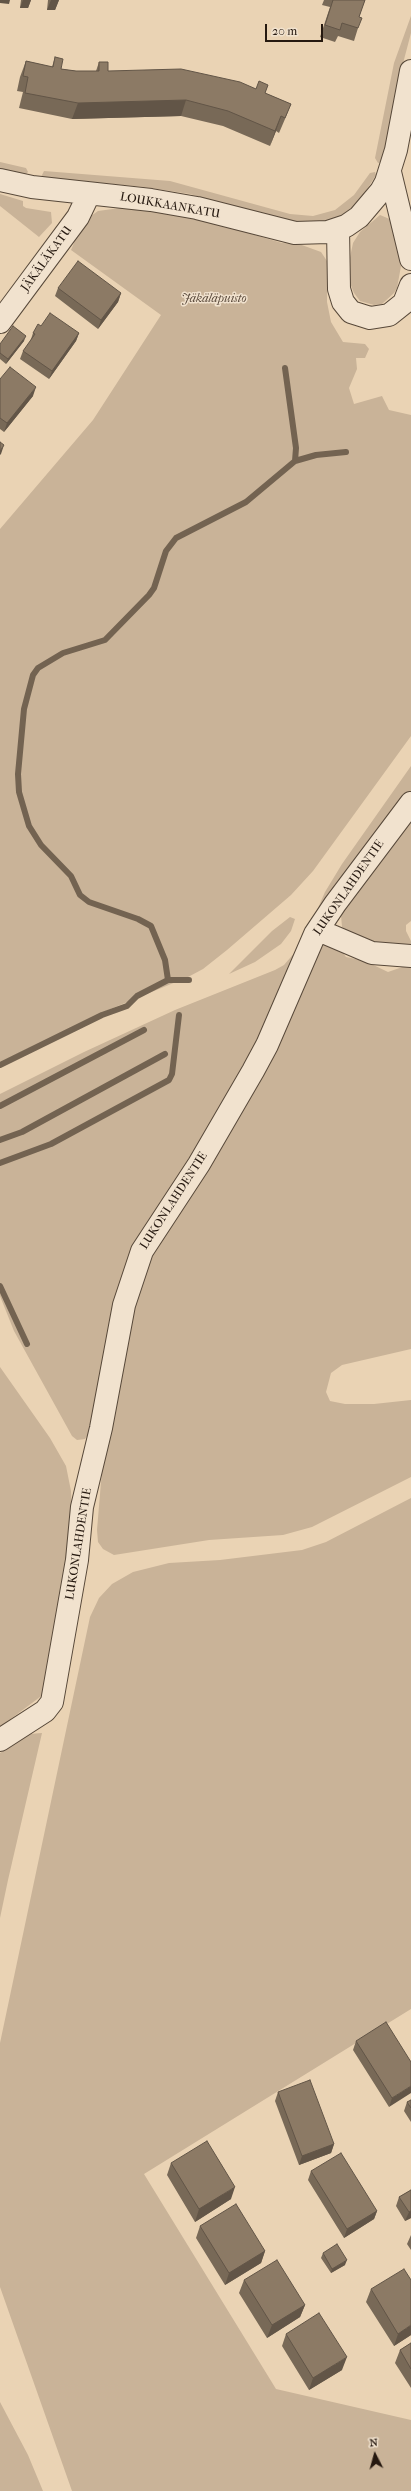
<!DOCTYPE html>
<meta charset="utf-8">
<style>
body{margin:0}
#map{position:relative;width:411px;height:2491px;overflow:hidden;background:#ead3b4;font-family:"IM FELL French Canon",serif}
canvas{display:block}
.north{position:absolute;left:355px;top:2435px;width:40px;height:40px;-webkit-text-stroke:3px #f1e2ce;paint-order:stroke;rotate:354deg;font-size:11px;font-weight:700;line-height:16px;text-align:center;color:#261910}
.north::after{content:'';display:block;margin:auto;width:14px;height:18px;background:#261910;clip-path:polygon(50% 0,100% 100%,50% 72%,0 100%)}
.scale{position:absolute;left:265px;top:24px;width:58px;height:18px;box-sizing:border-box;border:2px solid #261910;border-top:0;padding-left:5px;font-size:12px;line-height:14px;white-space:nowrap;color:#261910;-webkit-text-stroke:3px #f1e2ce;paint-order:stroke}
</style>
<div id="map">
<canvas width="411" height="2491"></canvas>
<div class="north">N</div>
<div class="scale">20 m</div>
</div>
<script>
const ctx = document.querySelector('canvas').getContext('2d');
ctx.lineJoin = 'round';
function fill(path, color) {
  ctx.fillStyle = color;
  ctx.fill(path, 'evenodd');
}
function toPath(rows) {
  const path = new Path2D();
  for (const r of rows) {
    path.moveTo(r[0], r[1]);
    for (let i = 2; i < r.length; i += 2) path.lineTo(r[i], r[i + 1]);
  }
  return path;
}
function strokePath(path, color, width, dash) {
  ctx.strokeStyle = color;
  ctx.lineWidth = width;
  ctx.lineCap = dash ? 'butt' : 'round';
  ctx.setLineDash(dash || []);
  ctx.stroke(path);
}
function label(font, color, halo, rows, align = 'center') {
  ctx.font = font + ' "IM FELL French Canon",serif';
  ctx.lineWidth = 3;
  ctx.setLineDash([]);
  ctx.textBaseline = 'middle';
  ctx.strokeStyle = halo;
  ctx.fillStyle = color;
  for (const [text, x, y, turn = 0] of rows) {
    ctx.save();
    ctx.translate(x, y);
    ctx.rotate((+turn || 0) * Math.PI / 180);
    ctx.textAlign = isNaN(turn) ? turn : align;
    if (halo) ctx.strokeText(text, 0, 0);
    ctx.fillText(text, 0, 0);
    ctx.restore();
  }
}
const green = toPath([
 [411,16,411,33,396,90,387,145,382,162,378,163,375,158,394,63],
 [0,162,26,168,28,172,26,174,0,170],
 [44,171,170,181,290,214,313,216,335,210,354,195,370,173,375,172,376,175,359,202,341,216,333,220,302,224,268,217,190,194,144,187,41,177],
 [0,194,23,201,23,206,26,208,51,212,52,223,39,237,0,206],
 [127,207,161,212,214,223,282,243,299,244,321,252,327,261,327,302,331,322,343,342,365,344,369,349,365,358,356,358,357,369,349,388,354,404,382,396,389,410,411,415,411,736,313,871,291,895,227,950,203,969,188,977,108,1010,0,1062,0,529,93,420,161,315,71,250,79,231,91,216,98,211],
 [380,215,392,220,401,266,397,288,394,293,382,304,374,305,360,301,354,293,350,283,349,262,353,243,360,232],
 [411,766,411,796,311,924,325,892,342,864],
 [411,811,411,921,406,925,406,931,411,941,411,948,377,944,350,934,342,927,341,915],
 [290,917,295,919,291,931,281,944,255,962,229,974,272,931],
 [326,942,338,946,346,957,365,961,388,972,411,964,411,1349,342,1365,331,1373,326,1392,330,1401,345,1404,374,1404,411,1400,411,1477,312,1527,283,1535,209,1540,114,1555,103,1549,98,1542,97,1530,102,1470,140,1273,315,947],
 [296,951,276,1012,127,1266,88,1435,85,1439,77,1440,72,1436,14,1331,0,1296,0,1094,84,1052,175,1010,275,970,284,965],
 [0,1367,50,1438,66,1466,71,1491,72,1519,71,1540,44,1694,0,1727],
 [411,1498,411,2009,144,2174,276,2389,411,2420,411,2491,72,2491,0,2287,0,2043,90,1617,99,1598,112,1584,133,1572,169,1563,220,1560,302,1550,326,1542],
 [42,1733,8,1880,0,1918,0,1753,29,1734],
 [0,2402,28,2455,43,2491,0,2491]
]);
const stream = toPath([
 [295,461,316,455,346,452],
 [168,980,189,980],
 [0,1065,102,1015,127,1006,137,996,168,980,165,960,151,926,138,919,89,902,80,895,71,876,41,845,29,826,19,792,18,774,24,709,33,675,38,668,63,653,105,640,149,595,154,588,166,551,176,538,246,502,295,461,296,448,285,368],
 [0,1106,144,1030],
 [0,1140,22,1132,165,1054],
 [0,1163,51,1144,169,1080,172,1074,179,1015],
 [0,1286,27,1344]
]);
const minor = toPath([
 [390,172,411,259],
 [0,180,32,187,151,200,197,208,295,233,328,232,346,226,359,217,381,191,386,182,396,150,411,71],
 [338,229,339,289,343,302,351,312,370,318,389,315,404,303,411,285],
 [0,322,78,217,89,194],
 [318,930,372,953,411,956],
 [0,1740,45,1711,52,1702,77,1560,82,1507,101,1428,124,1305,142,1251,199,1164,253,1071,267,1045,315,934,335,904,411,803]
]);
const wall = toPath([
 [21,0,31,0,28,8,20,8],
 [41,0,59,0,55,10,47,10,48,0],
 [324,0,365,0,359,17,358,28,354,41,338,36,335,42,320,37,330,7,322,5],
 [55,57,61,69,76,71,96,71,99,62,108,71,256,89,268,85,265,93,291,104,285,119,279,133,276,131,270,146,223,126,181,116,72,119,19,108,23,92,17,91,20,77,26,61,52,67],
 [58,288,121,293,118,302,98,329,55,296],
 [41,326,79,333,76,341,49,379,20,359,23,351,30,342,33,333],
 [24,341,6,364,0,359,0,344],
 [0,379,33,396,4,432,0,429],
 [356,2041,411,2062,389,2107,353,2050],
 [278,2092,334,2144,331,2153,299,2165,275,2101],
 [411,2100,411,2122,404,2111,407,2102],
 [171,2163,231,2199,195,2222,167,2175],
 [311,2171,377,2211,374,2219,344,2238,308,2180],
 [411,2190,411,2218,405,2221,396,2206,399,2197],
 [200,2226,265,2251,261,2263,225,2285,196,2238],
 [411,2235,411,2250,407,2244],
 [323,2253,345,2265,331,2273,321,2258],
 [244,2280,305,2305,300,2317,267,2338,239,2293],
 [371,2289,411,2335,394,2346,366,2302],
 [286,2334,342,2370,309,2390,282,2346],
 [411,2343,411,2388,395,2363,400,2350]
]);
const shadedWall = toPath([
 [0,0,10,0,9,4,0,3],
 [23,0,31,0,28,8,20,8],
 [51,0,59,0,55,10,47,10],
 [186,100,181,116,72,119,78,103],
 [281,116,276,131,270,146,275,131],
 [121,293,118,302,98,329,101,320],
 [79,333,76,341,49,379,52,371],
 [26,336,24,341,6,364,8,359],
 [36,387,33,396,4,432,7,423],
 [4,445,1,454,0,455,0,451],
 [411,2086,411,2093,389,2107,392,2098],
 [334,2144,331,2153,299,2165,302,2156],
 [235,2187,231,2199,195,2222,199,2209],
 [377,2211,374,2219,344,2238,347,2229],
 [411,2211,411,2218,405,2221,409,2212],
 [265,2251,261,2263,225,2285,229,2273],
 [347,2260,345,2265,331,2273,332,2269],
 [305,2305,300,2317,267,2338,272,2325],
 [411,2325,411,2335,394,2346,398,2334],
 [347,2357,342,2370,309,2390,313,2378]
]);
const building = toPath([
 [333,0,365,0,359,17,362,18,358,28,342,23,340,30,325,25,333,0],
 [55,57,63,59,61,69,76,71,99,71,99,62,108,62,108,71,181,69,240,82,256,89,259,81,268,85,265,93,291,104,285,118,281,116,275,131,228,111,186,100,78,103,25,93,28,77,23,76,26,61,53,67,55,57],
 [78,261,121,293,101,320,58,288,78,261],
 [50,313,79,333,52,371,23,351,35,334,33,333,38,324,41,326,50,313],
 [13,326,26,336,8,359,0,353,0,344,13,326],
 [10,367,36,387,7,423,0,418,0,379,10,367],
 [0,442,4,445,0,451,0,442],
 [386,2022,411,2062,411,2086,392,2098,356,2041,386,2022],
 [310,2080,334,2144,302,2156,278,2092,310,2080],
 [411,2100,411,2108,407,2102,411,2100],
 [207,2141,235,2187,199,2209,171,2163,207,2141],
 [341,2153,377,2211,347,2229,311,2171,341,2153],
 [411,2190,411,2211,409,2212,399,2197,411,2190],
 [236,2204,265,2251,229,2273,200,2226,236,2204],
 [337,2244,347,2260,332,2269,323,2253,337,2244],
 [277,2260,305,2305,272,2325,244,2280,277,2260],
 [404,2269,411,2280,411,2325,398,2334,371,2289,404,2269],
 [319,2313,347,2357,313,2378,286,2334,319,2313],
 [411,2343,411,2369,400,2350,411,2343]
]);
const streetNames = [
 ["LOUKKAANKATU",170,206,10],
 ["JÄKÄLÄKATU",47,259,-54],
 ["LUKONLAHDENTIE",349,888,-55],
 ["LUKONLAHDENTIE",174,1201,-57],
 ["LUKONLAHDENTIE",79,1544,-81]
];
const parkNames = [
 ["Jäkäläpuisto",214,299]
];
fill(green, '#c9b398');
strokePath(stream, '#736351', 6);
strokePath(minor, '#574839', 24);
strokePath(minor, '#f1e2ce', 22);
fill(wall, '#786957');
fill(shadedWall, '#625547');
fill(building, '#8c7a65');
strokePath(building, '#625547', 1);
label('12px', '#261910', '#f1e2ce', streetNames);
label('italic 12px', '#574739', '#f1e2ce', parkNames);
</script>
